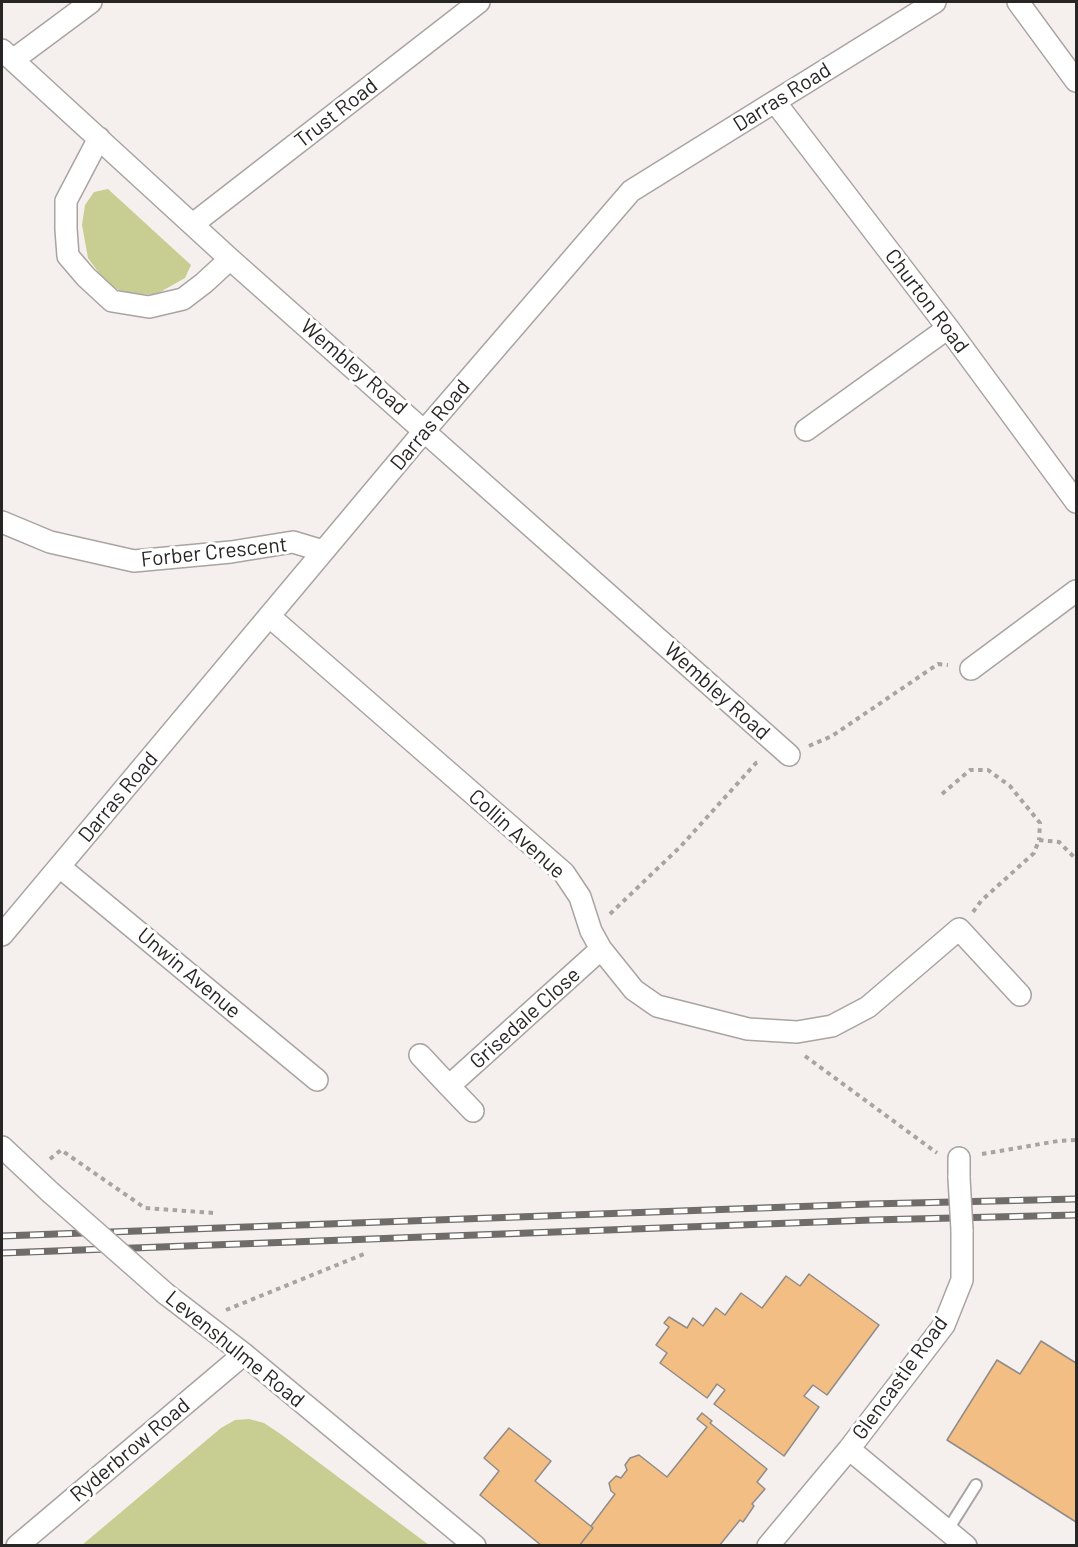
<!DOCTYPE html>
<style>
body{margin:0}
#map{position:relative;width:1078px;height:1547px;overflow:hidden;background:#f5f0ee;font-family:Barlow,sans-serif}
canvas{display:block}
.frame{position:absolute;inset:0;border:3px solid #282625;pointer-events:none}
</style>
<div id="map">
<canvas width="1078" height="1547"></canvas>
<div class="frame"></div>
</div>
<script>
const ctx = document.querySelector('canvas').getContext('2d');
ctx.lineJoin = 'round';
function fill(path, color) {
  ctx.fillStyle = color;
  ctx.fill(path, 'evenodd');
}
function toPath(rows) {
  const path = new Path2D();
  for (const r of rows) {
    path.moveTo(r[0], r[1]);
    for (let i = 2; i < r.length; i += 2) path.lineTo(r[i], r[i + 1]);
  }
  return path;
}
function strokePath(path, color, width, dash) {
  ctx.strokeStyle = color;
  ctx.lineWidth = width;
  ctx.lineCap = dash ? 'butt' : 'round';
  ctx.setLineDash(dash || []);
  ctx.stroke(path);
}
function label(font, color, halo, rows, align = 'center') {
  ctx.font = font + ' Barlow,sans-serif';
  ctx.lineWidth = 6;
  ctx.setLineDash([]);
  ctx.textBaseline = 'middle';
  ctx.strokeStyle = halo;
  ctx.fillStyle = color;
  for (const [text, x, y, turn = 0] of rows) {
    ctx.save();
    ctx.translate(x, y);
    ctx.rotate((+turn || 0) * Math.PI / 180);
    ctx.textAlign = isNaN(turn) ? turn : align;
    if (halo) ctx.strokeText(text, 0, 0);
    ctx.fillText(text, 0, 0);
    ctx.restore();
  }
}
const green = toPath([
 [108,189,191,265,185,278,155,295,125,293,107,284,88,258,82,225,85,205,94,192],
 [249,1419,264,1423,282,1435,429,1545,82,1545,221,1428,235,1420]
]);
const building = toPath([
 [809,1274,879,1325,827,1395,813,1385,804,1396,819,1407,784,1456,714,1404,725,1390,717,1384,707,1398,660,1363,667,1353,656,1345,669,1327,664,1323,669,1317,687,1328,693,1318,703,1326,716,1308,725,1315,741,1293,762,1308,786,1276,800,1286,809,1274],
 [1041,1341,1076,1363,1076,1522,947,1440,997,1360,1020,1374,1041,1341],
 [702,1413,712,1421,710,1423,767,1469,757,1482,765,1489,752,1504,754,1506,743,1522,740,1520,719,1546,579,1546,593,1528,591,1526,615,1494,611,1491,609,1483,616,1476,621,1478,627,1470,625,1465,630,1458,639,1455,667,1477,707,1427,697,1419,702,1413],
 [509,1428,551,1461,535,1481,593,1528,579,1546,542,1546,480,1495,499,1471,484,1458,509,1428]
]);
const path = toPath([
 [809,746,832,736,938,664,948,665],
 [942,794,970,770,988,770,1010,786,1040,823,1039,840],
 [973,912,981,901,1034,853,1039,840,1059,842,1076,859],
 [610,914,681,846,756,763,759,762],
 [805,1056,937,1153],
 [982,1154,1058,1141,1076,1140],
 [50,1159,61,1150,145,1208,214,1213],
 [226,1310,364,1254]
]);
const service = toPath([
 [947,1531,976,1485]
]);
const minor = toPath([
 [1018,2,1076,81],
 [2,50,230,259,789,755],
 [13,60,91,2],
 [775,102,948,328,1076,502],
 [99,138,66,201,66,229,68,256,86,277,112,301,149,307,183,299,204,283,230,259],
 [193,224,479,2],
 [806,430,948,328],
 [2,522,50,542,134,561,231,552,293,542,323,551],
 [269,616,564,873,580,897,591,931,601,949,634,990,657,1006,748,1029,797,1032,832,1026,868,1007,959,929,1020,995],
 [971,669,1076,591],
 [60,867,317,1080],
 [2,935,425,430,631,191,935,2],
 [420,1055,449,1086,601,949],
 [449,1086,473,1111],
 [2,1147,50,1192],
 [959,1178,959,1158],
 [166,1294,244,1354,475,1546],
 [849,1449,966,1546],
 [17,1546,244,1354],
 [768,1546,849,1449,944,1325,962,1280,962,1230]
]);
const rail = toPath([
 [2,1236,870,1204,1076,1199],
 [2,1253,871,1220,1076,1215]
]);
const minorBridge = toPath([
 [959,1178,962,1230],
 [50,1192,166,1294]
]);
const streetNames = [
 ["Darras Road",782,97,-32],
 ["Trust Road",336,113,-38],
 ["Churton Road",927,301,53],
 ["Wembley Road",354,367,41],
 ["Darras Road",430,425,-50],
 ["Forber Crescent",214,552,-6],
 ["Wembley Road",717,691,42],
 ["Darras Road",118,797,-50],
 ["Collin Avenue",517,834,42],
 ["Unwin Avenue",189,973,40],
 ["Grisedale Close",525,1018,-42],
 ["Levenshulme Road",235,1349,39],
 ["Glencastle Road",900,1378,-54],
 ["Ryderbrow Road",130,1450,-40]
];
fill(green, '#c8ce92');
fill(building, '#f3be83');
strokePath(building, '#908c89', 1.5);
strokePath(service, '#a9a4a2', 14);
strokePath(minor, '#a9a4a2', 24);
strokePath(path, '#a8a4a3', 4, [4.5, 4.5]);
strokePath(service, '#fff', 10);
strokePath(minor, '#fff', 21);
strokePath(rail, '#6f6c6a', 7);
strokePath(rail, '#fff', 4.5, [14]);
strokePath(minorBridge, '#a9a4a2', 24, []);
strokePath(minorBridge, '#fff', 21);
label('21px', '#282625', '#fff', streetNames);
</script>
